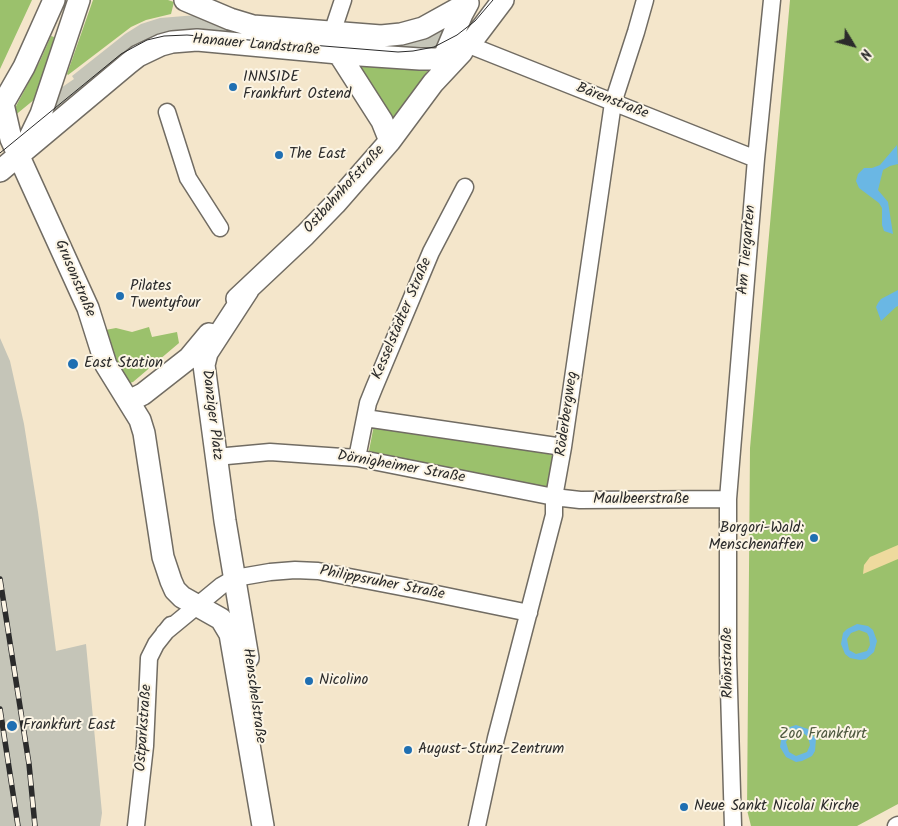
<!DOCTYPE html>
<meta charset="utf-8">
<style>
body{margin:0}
#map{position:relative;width:898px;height:826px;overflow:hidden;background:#f4e6cb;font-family:Kalam,sans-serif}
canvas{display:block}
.north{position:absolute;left:828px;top:20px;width:50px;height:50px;-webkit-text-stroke:4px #fcf5e5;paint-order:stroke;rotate:127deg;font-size:14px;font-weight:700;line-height:20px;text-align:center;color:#2b2b2b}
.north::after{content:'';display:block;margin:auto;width:18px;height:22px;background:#2b2b2b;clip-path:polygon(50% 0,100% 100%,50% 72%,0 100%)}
</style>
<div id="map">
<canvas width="898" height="826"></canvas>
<div class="north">N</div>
</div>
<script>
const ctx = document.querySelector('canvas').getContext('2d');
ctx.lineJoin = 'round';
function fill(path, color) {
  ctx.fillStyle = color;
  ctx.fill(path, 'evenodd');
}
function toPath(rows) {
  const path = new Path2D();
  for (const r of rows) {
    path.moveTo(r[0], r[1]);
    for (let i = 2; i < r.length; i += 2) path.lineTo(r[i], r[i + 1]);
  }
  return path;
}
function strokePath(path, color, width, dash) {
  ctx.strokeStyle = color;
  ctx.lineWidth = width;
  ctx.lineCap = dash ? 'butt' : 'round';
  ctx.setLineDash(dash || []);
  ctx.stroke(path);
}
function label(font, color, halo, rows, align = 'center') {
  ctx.font = font + ' Kalam,sans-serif';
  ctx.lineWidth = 4;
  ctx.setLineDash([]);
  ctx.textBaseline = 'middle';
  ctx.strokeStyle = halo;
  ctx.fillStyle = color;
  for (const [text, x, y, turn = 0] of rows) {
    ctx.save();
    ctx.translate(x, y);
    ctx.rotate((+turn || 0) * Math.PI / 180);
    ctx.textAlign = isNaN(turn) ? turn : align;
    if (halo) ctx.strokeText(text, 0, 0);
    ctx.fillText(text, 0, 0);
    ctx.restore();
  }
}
const industrial = toPath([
 [463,7,437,53,344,50],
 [197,15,310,35,189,37,44,118,58,90,74,79,72,76,125,34,141,24,160,18],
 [0,338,10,361,24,424,38,512,56,651,86,644,102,813,100,826,0,826]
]);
const green = toPath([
 [0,0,32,0,0,69],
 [93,0,168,0,174,2,171,14,146,20,131,27,68,75,67,74],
 [790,0,898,0,898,804,857,826,751,826,747,810,750,448],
 [51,36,54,37,52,54,41,94,13,117,14,110,40,61],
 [352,57,428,67,427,72,411,98,392,122],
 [149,327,152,337,177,332,179,343,133,382,127,384,100,331,116,328,132,332],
 [374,425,554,455,548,489,368,456]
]);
const sand = toPath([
 [898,545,898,559,863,574,864,565,870,557]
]);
const water = toPath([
 [897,145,898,164,890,166,883,170,878,190,888,202,893,234,884,231,882,225,882,208,879,203,859,188,856,181,858,174,864,168,872,168,880,165],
 [898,290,898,306,896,307,881,321,876,307,878,303,881,299],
 [857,624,868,626,873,630,877,641,874,652,866,659,860,660,850,658,845,654,841,644,843,633,847,629],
 [859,630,867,633,869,637,870,645,867,651,856,654,849,650,847,639,851,633],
 [796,725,808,729,816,739,815,751,812,756,802,761,796,762,786,757,780,747,782,735,790,727],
 [798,732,802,732,808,737,810,745,807,752,796,756,789,752,786,742,790,735]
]);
const minor = toPath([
 [332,33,343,0],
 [469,45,756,159],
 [167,112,188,178,220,228],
 [365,418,563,447],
 [216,457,270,452,357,458,554,497,580,500,728,499],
 [357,458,368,403,374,388,431,252,465,187],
 [164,633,221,586,235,578,270,572,295,570,318,571,422,591,529,613],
 [136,826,145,746,149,658,156,644,171,625],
 [477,826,496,738,554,515,554,497,563,447,613,103,636,32,645,0],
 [733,826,728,656,728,499,756,159,772,0],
 [896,826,898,825]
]);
const major = toPath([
 [185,0,230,19,253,26,381,36,401,34,423,28,468,3],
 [332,45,343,60,382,121,390,141],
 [441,64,462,14,468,3],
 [3,104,11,139,88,308,106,365,140,420,144,433,163,557,171,581,175,590,182,597,221,619,230,634,263,826],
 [0,109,24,67,54,0],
 [28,141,41,114,79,0],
 [0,171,129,63,138,56,161,45,172,42,197,40,360,55,420,59,437,59,452,54,469,45,503,0],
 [248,290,207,353,204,365,225,521,248,658],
 [237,299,305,235,335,204,390,141,433,83,462,52],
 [129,401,143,394,189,358,209,334]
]);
const tram = toPath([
 [0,153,121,54,147,40,164,36,187,35,398,52,413,51,434,47,457,35,475,21,493,0]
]);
const rail = toPath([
 [0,579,29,764,35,826],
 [0,709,18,826]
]);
const markers = [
 [233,87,5,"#1f6fb2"],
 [279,155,5,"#1f6fb2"],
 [120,296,5,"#1f6fb2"],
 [73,364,6,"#1f6fb2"],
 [814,538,5,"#1f6fb2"],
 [309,681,5,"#1f6fb2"],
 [12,726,6,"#1f6fb2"],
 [408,750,5,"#1f6fb2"],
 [684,807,5,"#1f6fb2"]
];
const streetNames = [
 ["Hanauer Landstraße",256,46,5],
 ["Bärenstraße",612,102,21],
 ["Ostbahnhofstraße",345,190,-48],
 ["Am Tiergarten",748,250,-85],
 ["Grusonstraße",74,279,67],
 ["Kesselstädter Straße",403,319,-67],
 ["Röderbergweg",568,414,-82],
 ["Danziger Platz",211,415,83],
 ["Dörnigheimer Straße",401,468,10],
 ["Maulbeerstraße",641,500],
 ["Philippsruher Straße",382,584,11],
 ["Rhönstraße",729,663,-91],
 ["Henschelstraße",253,696,82],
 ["Ostparkstraße",145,728,-86]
];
const poiNames = [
 ["INNSIDE",243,78],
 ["Frankfurt Ostend",243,95],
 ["The East",289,155],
 ["Pilates",130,287],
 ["Twentyfour",130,304],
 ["East Station",84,364],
 ["Borgori-Wald:",804,529,"right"],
 ["Menschenaffen",804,546,"right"],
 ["Nicolino",319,681],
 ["Frankfurt East",23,726],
 ["August-Stunz-Zentrum",418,750],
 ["Neue Sankt Nicolai Kirche",694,807]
];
const parkNames = [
 ["Zoo Frankfurt",823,735]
];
fill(industrial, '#c5c5b8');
fill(green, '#9bc16c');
fill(sand, '#eeda9e');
fill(water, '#6ab7e4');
strokePath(minor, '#716c63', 19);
strokePath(major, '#716c63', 24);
strokePath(minor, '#fff', 16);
strokePath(major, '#fff', 21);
strokePath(tram, '#2b2b2b', 1);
strokePath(rail, '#2b2b2b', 5.5);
strokePath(rail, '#fcf5e5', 4, [11]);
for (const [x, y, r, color] of markers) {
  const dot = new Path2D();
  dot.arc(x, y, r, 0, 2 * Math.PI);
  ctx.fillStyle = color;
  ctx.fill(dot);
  strokePath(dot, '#fcf5e5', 2);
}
label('15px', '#2b2b2b', '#fcf5e5', streetNames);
label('15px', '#2b2b2b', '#fcf5e5', poiNames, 'left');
label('15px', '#4d583e', '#fcf5e5', parkNames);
</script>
